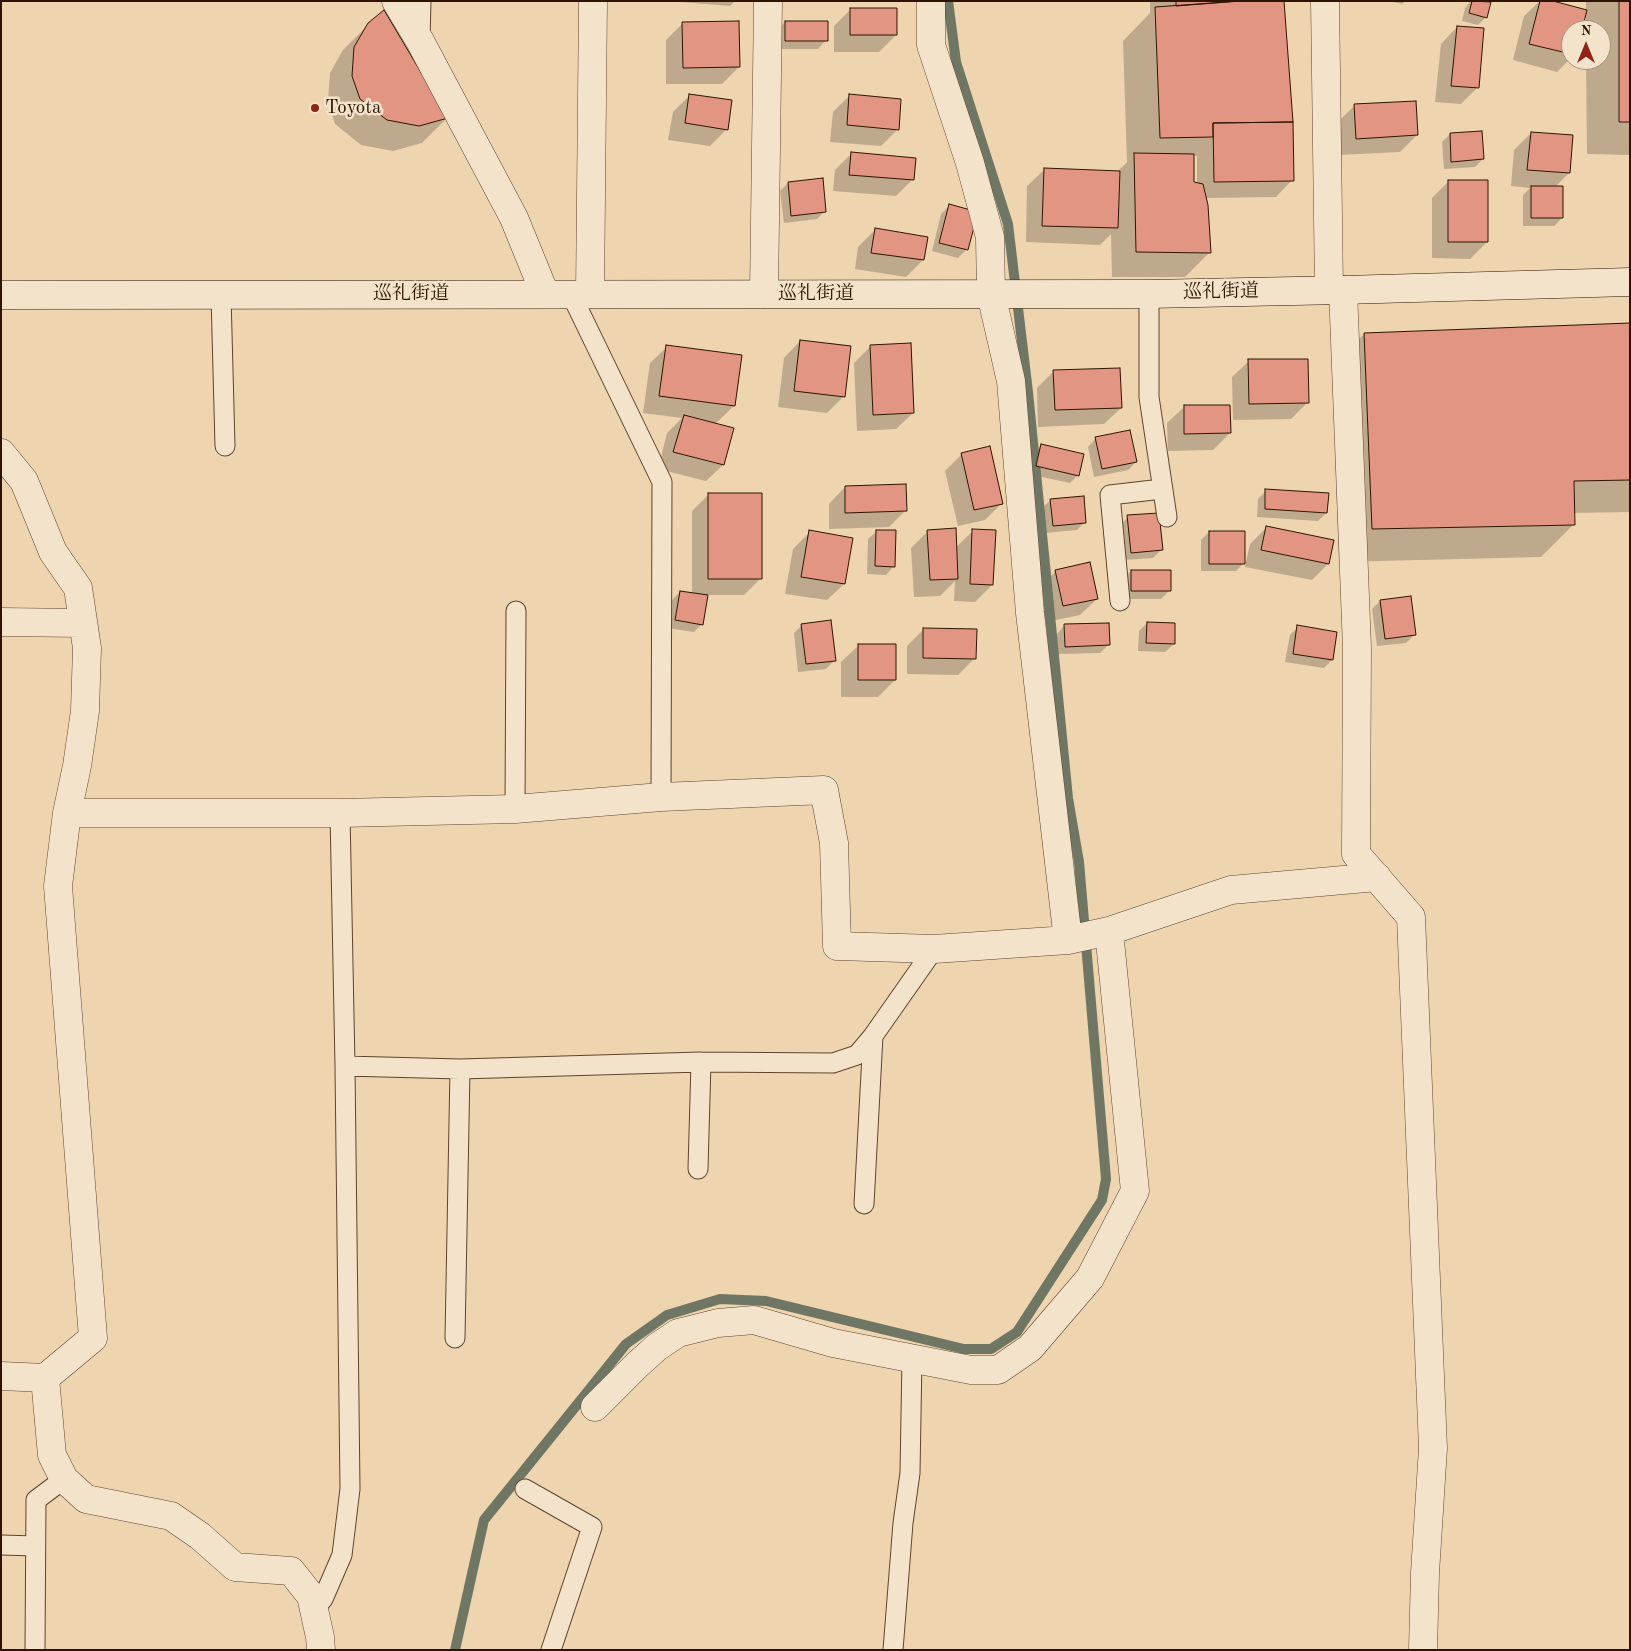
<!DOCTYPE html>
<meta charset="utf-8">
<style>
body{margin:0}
#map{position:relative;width:1631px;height:1651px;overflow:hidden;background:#eed4af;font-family:"Old Standard TT",serif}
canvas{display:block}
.frame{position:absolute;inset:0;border:2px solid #2e1400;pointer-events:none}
.north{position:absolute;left:1561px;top:20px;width:50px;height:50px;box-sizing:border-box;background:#f4e3cb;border:1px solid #a5907a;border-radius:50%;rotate:0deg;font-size:14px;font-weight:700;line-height:20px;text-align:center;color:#2e1400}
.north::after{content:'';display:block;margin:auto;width:18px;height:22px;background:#8f2418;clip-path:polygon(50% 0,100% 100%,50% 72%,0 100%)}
</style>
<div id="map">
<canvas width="1631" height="1651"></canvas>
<div class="frame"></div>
<div class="north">N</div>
</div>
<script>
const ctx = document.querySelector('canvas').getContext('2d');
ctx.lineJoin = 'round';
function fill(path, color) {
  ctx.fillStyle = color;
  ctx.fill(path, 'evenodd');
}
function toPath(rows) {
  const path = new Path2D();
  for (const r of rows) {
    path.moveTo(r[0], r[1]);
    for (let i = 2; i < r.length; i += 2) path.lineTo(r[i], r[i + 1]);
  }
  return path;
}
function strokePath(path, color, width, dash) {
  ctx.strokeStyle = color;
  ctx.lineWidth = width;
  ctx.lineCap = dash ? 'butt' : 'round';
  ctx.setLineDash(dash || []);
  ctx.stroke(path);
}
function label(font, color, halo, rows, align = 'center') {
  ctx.font = font + ' "Old Standard TT","Noto Serif JP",serif';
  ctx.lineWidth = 5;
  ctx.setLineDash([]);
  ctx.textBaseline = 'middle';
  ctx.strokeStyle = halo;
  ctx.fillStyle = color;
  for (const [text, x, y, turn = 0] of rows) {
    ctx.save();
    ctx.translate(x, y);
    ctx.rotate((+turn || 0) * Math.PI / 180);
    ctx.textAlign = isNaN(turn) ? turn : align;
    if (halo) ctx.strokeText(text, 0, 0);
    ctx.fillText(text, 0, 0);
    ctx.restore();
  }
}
const shadow = toPath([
 [669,1,735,1,730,6],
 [1150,1,1240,1,1292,180,1276,197,1205,198,1210,252,1185,277,1112,277,1111,234,1100,245,1026,242,1027,186,1044,170,1117,172,1127,162,1123,41,1150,13],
 [1192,156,1197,156,1197,184,1192,184],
 [1388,1,1405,1,1402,4],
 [1471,1,1489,3,1486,17,1478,25,1462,21,1465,8],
 [1540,1,1548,1,1580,30,1571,30,1571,58,1557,72,1513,60,1524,16],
 [1586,1,1630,1,1630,155,1587,154,1586,60,1601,60,1601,30,1586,30],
 [851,9,896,35,879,52,834,52,834,26],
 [785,22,826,40,818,49,777,49,777,30],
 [683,23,739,67,722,84,666,84,666,40],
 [369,24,447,118,422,143,393,151,361,145,335,124,328,101,330,73,343,50],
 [1457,27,1477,88,1461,104,1435,102,1441,44],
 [690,95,727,129,710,146,668,140,673,112],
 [849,96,898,129,881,146,830,142,833,112],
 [1354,106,1417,135,1400,152,1339,155,1338,122],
 [1531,133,1569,173,1555,187,1562,218,1554,226,1523,226,1523,195,1530,188,1511,186,1514,150],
 [1450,134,1483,159,1475,167,1444,169,1442,142],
 [852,153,913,179,896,196,833,191,835,170],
 [1449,181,1487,242,1470,259,1432,258,1432,198],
 [788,183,825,211,817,219,784,223,780,191],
 [949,206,976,213,966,250,958,258,932,251,941,214],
 [875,230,923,260,906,277,855,269,858,247],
 [1630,324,1630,512,1574,513,1574,524,1541,557,1339,562,1332,367,1364,334],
 [800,341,844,396,827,413,778,407,784,358],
 [871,346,913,413,896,429,857,431,854,363],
 [667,347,740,356,734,406,715,424,723,465,706,481,658,469,667,433,682,418,643,413,650,363],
 [1249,361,1307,403,1291,419,1233,420,1232,377],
 [1054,371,1121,408,1104,424,1038,427,1037,388],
 [1184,407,1230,433,1213,450,1168,451,1167,423],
 [1096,438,1136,462,1128,470,1094,477,1088,447],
 [1041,445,1078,475,1070,483,1028,474,1033,453],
 [962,454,1002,503,985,520,958,526,945,471],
 [845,487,906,510,889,527,829,529,829,504],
 [1266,491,1326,513,1318,521,1257,517,1258,499],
 [709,494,761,578,744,595,706,595,702,624,694,632,667,628,672,600,680,592,692,594,692,511],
 [1051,500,1085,522,1077,530,1045,533,1042,508],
 [1128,517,1161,550,1153,558,1123,560,1120,525],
 [1267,527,1328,564,1312,580,1245,567,1250,544],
 [877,531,894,566,886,575,867,574,868,539],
 [928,531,955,548,973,531,992,585,975,602,954,601,955,581,940,596,914,597,911,548],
 [810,532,844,584,827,600,785,594,793,549],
 [1209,532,1244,563,1236,571,1201,571,1201,540],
 [1056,571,1097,599,1080,615,1046,622,1039,588],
 [1131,571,1169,591,1161,599,1123,599,1123,579],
 [1380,601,1414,635,1406,643,1377,646,1372,609],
 [1147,623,1174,644,1165,652,1138,651,1139,631],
 [802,625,834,661,826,669,798,672,794,633],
 [1065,625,1109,644,1100,653,1057,654,1057,634],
 [1298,627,1332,660,1324,668,1285,662,1290,635],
 [924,629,975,658,958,675,907,674,907,646],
 [858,646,895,680,878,697,841,697,841,662]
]);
const stream = toPath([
 [455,1650,484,1520,626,1344,667,1315,720,1299,766,1301,964,1349,991,1349,1017,1332,1102,1200,1106,1179,1079,862,1068,798,1028,392,1008,224,956,62,948,1]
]);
const building = toPath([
 [1176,1,1240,1,1176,6,1176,1],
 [1240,1,1284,1,1293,122,1213,123,1213,137,1160,138,1155,7,1240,1],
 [1472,1,1491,2,1487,18,1469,13,1472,1],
 [1540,1,1553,1,1587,10,1582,30,1571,30,1571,54,1529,44,1540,1],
 [1619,1,1630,1,1630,122,1619,122,1619,1],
 [850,8,897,8,897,35,850,35,850,8],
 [384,10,448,118,419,126,387,120,360,99,352,76,354,47,368,23,384,10],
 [739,21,740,67,683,68,682,22,739,21],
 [785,21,828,21,828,41,785,41,785,21],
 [1457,26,1484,28,1479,88,1451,86,1457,26],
 [689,94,732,100,728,130,685,123,689,94],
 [849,94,901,99,899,130,847,125,849,94],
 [1416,101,1418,135,1356,139,1354,104,1416,101],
 [1293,122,1294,181,1214,182,1213,123,1293,122],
 [1482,131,1484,159,1451,162,1450,133,1482,131],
 [1531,132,1573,135,1570,173,1527,170,1531,132],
 [851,152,916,158,914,180,849,175,851,152],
 [1134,153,1194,154,1194,182,1203,184,1208,205,1211,253,1136,252,1134,153],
 [1044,168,1120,171,1118,228,1042,226,1044,168],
 [823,178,826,212,791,216,788,182,823,178],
 [1448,180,1488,180,1488,242,1448,242,1448,180],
 [1531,186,1563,186,1563,218,1531,218,1531,186],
 [949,204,978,212,968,250,939,243,949,204],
 [875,228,928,237,924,260,871,253,875,228],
 [1630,323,1630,480,1574,481,1575,525,1372,529,1364,333,1630,323],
 [800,340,851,346,845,397,794,391,800,340],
 [911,343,914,413,873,415,870,345,911,343],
 [666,345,742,355,735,406,659,396,666,345],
 [1248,359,1308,359,1309,403,1249,404,1248,359],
 [1120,368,1122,408,1055,410,1053,370,1120,368],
 [1184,405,1230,405,1231,433,1184,434,1184,405],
 [684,415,734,428,724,465,673,452,684,415],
 [1130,430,1137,462,1102,469,1095,437,1130,430],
 [1041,444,1084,454,1079,476,1036,466,1041,444],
 [990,446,1003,504,974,510,961,453,990,446],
 [906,484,907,511,845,513,845,486,906,484],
 [1265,489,1329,493,1327,513,1265,509,1265,489],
 [708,493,762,493,762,579,708,579,708,493],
 [1084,496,1086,523,1053,526,1050,499,1084,496],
 [1159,513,1163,550,1131,553,1127,515,1159,513],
 [1266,526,1334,540,1329,564,1261,550,1266,526],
 [956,528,958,579,930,580,927,530,956,528],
 [972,529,996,530,993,585,970,584,972,529],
 [809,530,853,538,845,584,801,577,809,530],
 [876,530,896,530,895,567,875,566,876,530],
 [1209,531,1245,531,1245,564,1209,564,1209,531],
 [1090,562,1098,599,1063,606,1055,570,1090,562],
 [1131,570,1171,570,1171,591,1131,591,1131,570],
 [680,591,708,595,703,625,675,620,680,591],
 [1411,596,1416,635,1385,639,1380,600,1411,596],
 [831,620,836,661,806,664,801,624,831,620],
 [1147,622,1175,623,1175,644,1146,643,1147,622],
 [1109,623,1110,645,1065,647,1064,624,1109,623],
 [1297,625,1337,632,1333,660,1293,654,1297,625],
 [923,628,977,629,976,659,923,658,923,628],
 [858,644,896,644,896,680,858,680,858,644]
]);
const lane = toPath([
 [420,40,421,1],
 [571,294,662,482,661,797],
 [1149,294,1149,397,1167,517],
 [221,295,225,446],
 [1120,601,1110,495,1162,489],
 [515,809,516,611],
 [345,1066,460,1069,701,1062,833,1063,857,1055,873,1036,934,949],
 [698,1169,701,1062],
 [864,1204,873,1036],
 [455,1338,460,1069],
 [525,1489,592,1527,551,1650],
 [1,1545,35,1546],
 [314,1608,323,1599,342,1555,350,1489,345,1066,340,813],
 [35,1650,36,1500,64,1479],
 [893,1650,903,1523,910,1473,912,1358]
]);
const street = toPath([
 [396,1,420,41,514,218,545,294],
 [931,1,931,45,970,163,990,237,991,294,1011,381,1030,613,1068,940],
 [1325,1,1329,290],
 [1343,290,1357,648,1356,854,1411,917,1433,1448,1425,1573,1423,1650],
 [590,294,593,1],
 [764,294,768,1],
 [1,453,24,481,53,552,78,588,87,648,85,711,77,766,67,813,58,886,93,1338,45,1378],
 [1,622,83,623],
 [67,813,340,813,515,809,661,797,824,790,834,843,837,946,934,949,1068,940,1109,931,1231,890,1377,877],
 [1,1376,45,1378,52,1455,64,1479,86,1499,171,1516,200,1536,235,1567,291,1571,311,1596,320,1637,321,1650],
 [595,1407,637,1365,657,1347,678,1333,718,1323,754,1320,833,1343,971,1370,998,1370,1030,1348,1090,1278,1135,1191,1109,931]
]);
const secondary = toPath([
 [1,295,1149,294,1343,290,1630,282]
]);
const markers = [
 [315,108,5,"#8f2418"]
];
const poiNames = [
 ["Toyota",325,108]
];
const streetNames = [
 ["巡礼街道",1221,292,-1],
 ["巡礼街道",411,294],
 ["巡礼街道",816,294]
];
fill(shadow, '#0003');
strokePath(stream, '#6f7764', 10);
fill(building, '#e29582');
strokePath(building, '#2e1400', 1);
strokePath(lane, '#5e442c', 21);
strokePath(street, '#5e442c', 29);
strokePath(secondary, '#2e1400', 29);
strokePath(lane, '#f4e3cb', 19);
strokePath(street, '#f4e3cb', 28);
strokePath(secondary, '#f4e3cb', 28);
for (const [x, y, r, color] of markers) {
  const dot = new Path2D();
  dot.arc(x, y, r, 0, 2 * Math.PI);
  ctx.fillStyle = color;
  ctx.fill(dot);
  strokePath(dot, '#f4e3cb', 2);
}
label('19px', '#2e1400', '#f4e3cb', poiNames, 'left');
label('19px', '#2e1400', '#f4e3cb', streetNames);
</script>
